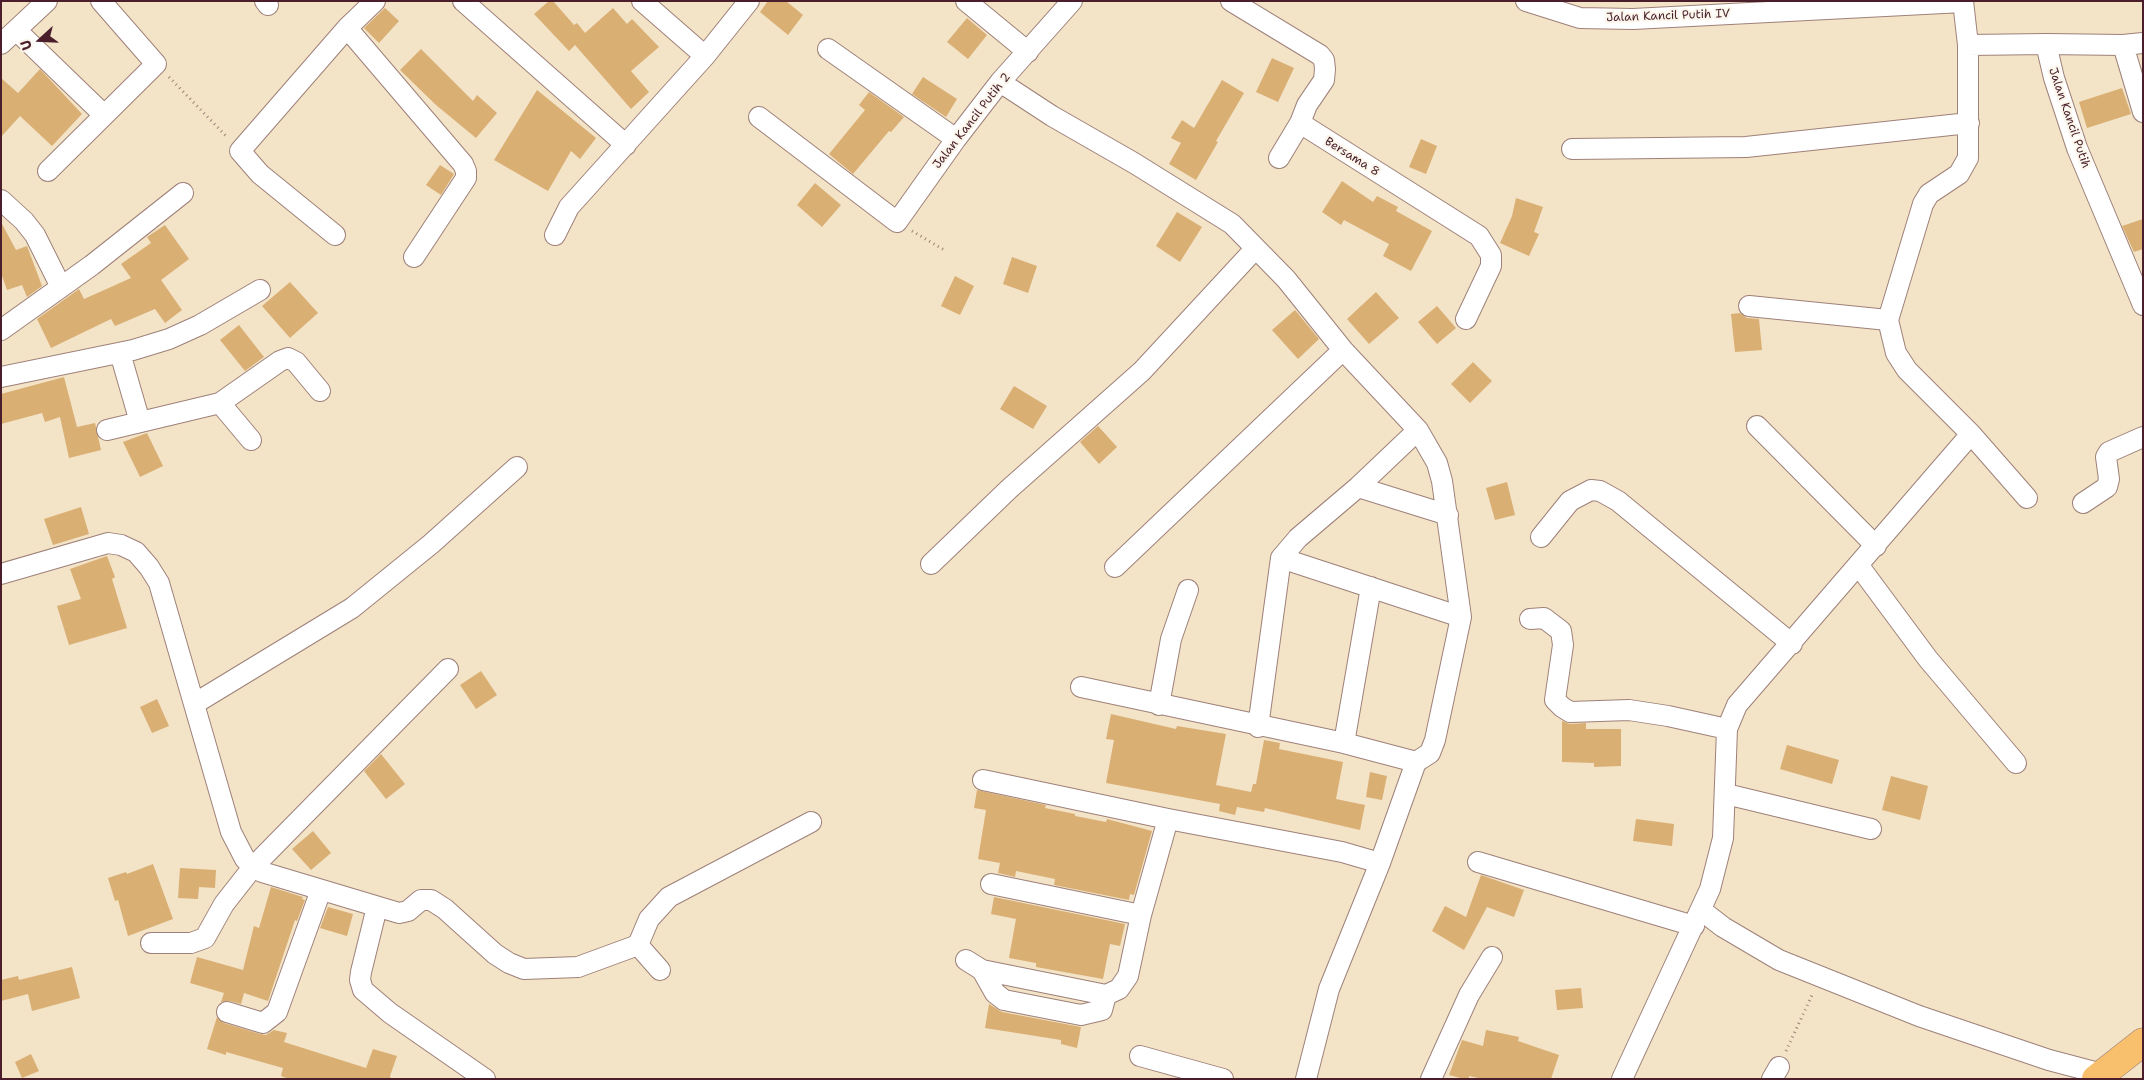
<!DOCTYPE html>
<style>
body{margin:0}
#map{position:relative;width:2144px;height:1080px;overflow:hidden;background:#f3e3c7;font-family:"Shantell Sans",sans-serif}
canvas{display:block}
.frame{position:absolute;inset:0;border:2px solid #4a1f2b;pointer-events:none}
.north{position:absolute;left:15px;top:15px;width:50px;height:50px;-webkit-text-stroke:4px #fbf7ec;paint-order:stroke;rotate:250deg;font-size:14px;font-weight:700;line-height:20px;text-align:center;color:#4a1f2b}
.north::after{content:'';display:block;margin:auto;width:18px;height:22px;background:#4a1f2b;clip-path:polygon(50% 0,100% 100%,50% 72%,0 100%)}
</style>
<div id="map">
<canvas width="2144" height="1080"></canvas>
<div class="frame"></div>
<div class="north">U</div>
</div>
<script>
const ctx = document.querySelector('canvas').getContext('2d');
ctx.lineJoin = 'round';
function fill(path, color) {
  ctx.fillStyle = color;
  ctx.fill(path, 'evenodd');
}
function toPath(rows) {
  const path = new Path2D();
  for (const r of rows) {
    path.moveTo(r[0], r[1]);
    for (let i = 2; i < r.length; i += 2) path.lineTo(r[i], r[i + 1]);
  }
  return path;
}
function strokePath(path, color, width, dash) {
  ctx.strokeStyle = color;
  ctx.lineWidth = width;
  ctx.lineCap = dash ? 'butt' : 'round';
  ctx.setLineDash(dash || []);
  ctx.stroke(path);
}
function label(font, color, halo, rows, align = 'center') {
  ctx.font = font + ' "Shantell Sans",sans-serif';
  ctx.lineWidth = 4.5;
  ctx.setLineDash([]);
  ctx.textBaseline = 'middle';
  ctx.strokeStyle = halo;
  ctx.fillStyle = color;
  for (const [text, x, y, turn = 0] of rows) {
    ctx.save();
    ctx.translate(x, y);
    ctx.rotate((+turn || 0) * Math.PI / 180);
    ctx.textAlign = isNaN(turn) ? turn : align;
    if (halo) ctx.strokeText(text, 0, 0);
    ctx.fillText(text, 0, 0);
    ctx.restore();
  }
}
const building = toPath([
 [549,1,553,1,574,25,577,23,585,33,613,8,627,24,632,19,659,47,631,71,649,92,631,109,575,45,569,51,534,14],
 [768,1,786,1,803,15,788,35,760,12],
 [385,8,399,21,379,43,364,28],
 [967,18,987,35,968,59,947,42],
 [421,49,473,101,477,95,497,113,476,138,436,105,400,70],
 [1272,58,1294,68,1278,102,1256,92],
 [40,69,82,114,52,146,20,116,1,137,1,78,18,93],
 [923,77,957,99,946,117,912,94],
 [1222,80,1244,93,1216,141,1218,142,1196,180,1169,164,1181,143,1171,138,1182,120,1194,128],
 [2122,88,2131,114,2087,128,2079,102],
 [537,90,596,138,580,159,571,151,548,191,494,160],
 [869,92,904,117,891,132,889,131,853,174,829,154,865,110,859,105],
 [1421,139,1437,146,1426,174,1409,167],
 [440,165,454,174,441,195,426,185],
 [1342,181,1373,202,1377,196,1398,207,1396,211,1432,231,1411,271,1383,256,1389,244,1344,220,1341,225,1322,212],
 [815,183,841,205,822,227,797,205],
 [1516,198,1543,207,1534,232,1539,234,1529,256,1500,243,1512,216],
 [1177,212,1202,227,1180,262,1156,246],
 [2143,219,2143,249,2134,252,2122,226],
 [1,222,16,250,27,246,42,286,27,297,22,285,7,290,1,273],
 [165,225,189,259,161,280,182,310,165,323,155,309,115,326,111,319,51,348,37,319,79,289,84,299,131,278,121,264,151,243,147,237],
 [1012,257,1037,266,1028,293,1003,284],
 [955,276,974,286,960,315,941,306],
 [290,282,318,313,290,338,262,306],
 [1376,292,1399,318,1369,344,1347,319],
 [1437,306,1456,328,1437,344,1418,322],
 [1295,310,1319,339,1298,359,1272,330],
 [1740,313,1747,318,1759,319,1762,350,1735,352,1731,314],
 [239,325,264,357,245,371,220,340],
 [1473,362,1492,381,1470,403,1451,384],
 [64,377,77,427,95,423,101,450,69,458,60,417,45,422,42,413,1,424,1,394],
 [1014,386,1047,406,1033,429,1000,409],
 [1098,426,1117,447,1099,464,1080,442],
 [147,433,163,466,140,477,123,442],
 [1507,482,1515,515,1495,520,1486,488],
 [81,507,89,534,53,545,44,519],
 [107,556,115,577,112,579,127,628,69,645,57,606,81,599,70,569],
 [481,671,497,695,476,709,460,685],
 [157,699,169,726,152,733,140,707],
 [1111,714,1176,729,1177,726,1226,734,1216,785,1251,792,1253,784,1256,784,1264,740,1280,743,1279,749,1343,762,1336,799,1365,805,1360,830,1265,808,1264,812,1237,807,1235,815,1219,811,1220,804,1106,783,1114,740,1106,739],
 [1562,721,1570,724,1586,723,1586,729,1621,729,1621,766,1594,767,1594,763,1562,762],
 [1787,745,1839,760,1832,784,1780,769],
 [381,754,405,784,386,799,364,771],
 [1370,772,1387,776,1382,800,1366,797],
 [1891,776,1928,786,1920,820,1882,810],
 [977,790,1046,805,1045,808,1075,814,1075,816,1106,822,1107,819,1152,831,1134,895,1130,894,1129,900,1054,885,1055,879,1016,871,1015,877,998,873,1000,863,978,859,986,810,974,808],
 [1636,819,1674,824,1672,846,1633,841],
 [313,831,331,853,311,870,292,849],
 [153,864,173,919,128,936,118,900,115,901,108,878,126,872,127,874],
 [180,868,216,870,215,888,199,887,198,899,178,898],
 [1481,875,1524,890,1514,917,1487,907,1464,950,1432,931,1445,906,1466,917],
 [271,887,303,897,302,899,305,900,297,921,295,920,268,1001,244,993,241,1004,230,1001,221,1002,224,993,190,983,197,957,243,970,254,926,259,928],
 [994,897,1125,924,1120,946,1110,944,1103,979,1036,967,1036,963,1009,958,1016,919,991,914],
 [328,907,353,914,347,936,320,928],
 [72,967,80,998,32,1011,28,994,1,1001,1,980,18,976,19,980],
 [1581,988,1583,1008,1557,1010,1555,990],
 [989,1004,1002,1012,1081,1027,1077,1048,1061,1044,1061,1040,985,1028],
 [217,1017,224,1023,260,1034,266,1035,274,1030,287,1033,284,1042,366,1068,373,1049,397,1056,390,1076,391,1079,289,1079,281,1076,283,1068,226,1052,226,1055,207,1049],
 [1486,1030,1519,1037,1518,1041,1559,1055,1551,1079,1483,1079,1469,1076,1469,1079,1464,1079,1449,1075,1462,1040,1483,1046],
 [31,1054,39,1071,22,1078,15,1062]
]);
const path = toPath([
 [169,77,227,137],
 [912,231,946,251],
 [1786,1051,1813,993]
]);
const minor = toPath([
 [265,1,268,5],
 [375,1,347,28,463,164,466,171,466,178,414,257],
 [463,1,626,145],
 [642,1,705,56],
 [966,1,1028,52],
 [1231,1,1320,55,1324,60,1325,69,1324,80,1307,105,1300,123,1479,236,1491,255,1491,266,1466,319],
 [1526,1,1580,18,1633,19,1963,2],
 [1963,1,1968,45,2046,44,2054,78,2077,148,2143,305],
 [16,30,104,115],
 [1,44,47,1],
 [2046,44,2123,45,2143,43],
 [1968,45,1968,158,1959,174,1929,194,1923,204,1888,320,1896,353,1907,370,1971,434,2027,498],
 [2123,45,2143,112],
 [828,49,956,139],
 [759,117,897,222,956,139,1000,82,1072,1],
 [1572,149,1746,147,1969,123],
 [1279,158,1300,123],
 [48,171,156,64,101,1],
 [1,200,24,221,35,235,61,287],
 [335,235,260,174,240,151,347,28],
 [555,235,569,207,705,56,749,1],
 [1749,306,1888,320],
 [1,330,92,265,183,193],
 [120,353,140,422],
 [1,377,133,350,169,339,200,325,260,290],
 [220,403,251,440],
 [1757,426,1876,546],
 [107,430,220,403,280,361,288,358,296,362,320,391],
 [1358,487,1448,515],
 [2083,503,2107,487,2109,479,2106,457,2109,452,2143,437],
 [1541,537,1570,501,1591,490,1600,491,1618,501,1792,644],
 [1281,558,1461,617],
 [931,564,1009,489,1142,371,1255,249],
 [1859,566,1928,659,2016,763],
 [1115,567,1343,350],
 [1,574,108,543,121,545,136,552,149,567,159,583,231,832,245,859,262,872,399,913,408,911,421,900,431,900,445,909,495,954,509,963,524,969,578,967,638,945,649,919,669,897,811,822],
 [1530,619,1544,618,1561,631,1563,645,1555,700,1562,707,1570,712,1629,710,1668,716,1727,729],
 [1081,687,1344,743,1416,762],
 [194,704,352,608,431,544,517,467],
 [1159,705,1171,639,1188,590],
 [1258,727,1281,558,1298,538,1358,487,1418,430],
 [1344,743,1371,587],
 [983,780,1168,819,1342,852,1380,863,1416,762,1430,753,1435,740,1461,617,1442,481,1437,463,1418,430,1343,350,1286,279,1232,224,1134,163,1052,116,1000,82],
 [1726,794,1871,829],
 [1478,862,1694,926],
 [991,884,1141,915],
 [377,907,361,972,360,980,363,990,390,1013,485,1079],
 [1701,910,1723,927,1779,960,1919,1016,2049,1060,2102,1074],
 [151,943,191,943,205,938,224,904,253,867,448,669],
 [638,945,660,970],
 [966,960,982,970,995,993,1004,1000,1081,1015,1102,1010,1106,995],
 [982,970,1106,995,1119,989,1128,976,1141,915,1168,819],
 [227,1012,263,1023,277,1012,321,890],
 [1140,1056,1223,1079],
 [1306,1079,1329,989,1380,863],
 [1431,1079,1469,995,1492,957],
 [1622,1079,1710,889,1723,838,1727,729,1737,705,1971,434],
 [1772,1079,1779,1067]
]);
const highway = toPath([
 [2096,1079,2143,1042]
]);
const streetNames = [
 ["Jalan Kancil Putih IV",1668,16,-2],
 ["Jalan Kancil Putih",2069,118,71],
 ["Jalan Kancil Putih 2",972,121,-52],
 ["Bersama 8",1352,157,32]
];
fill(building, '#daaf74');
strokePath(minor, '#9e8179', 22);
strokePath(highway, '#9e8179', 29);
strokePath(path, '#9e8179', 3, [1, 4]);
strokePath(minor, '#fff', 20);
strokePath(highway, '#f8bf6c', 28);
label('12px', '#4a1f2b', '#fbf7ec', streetNames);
</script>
